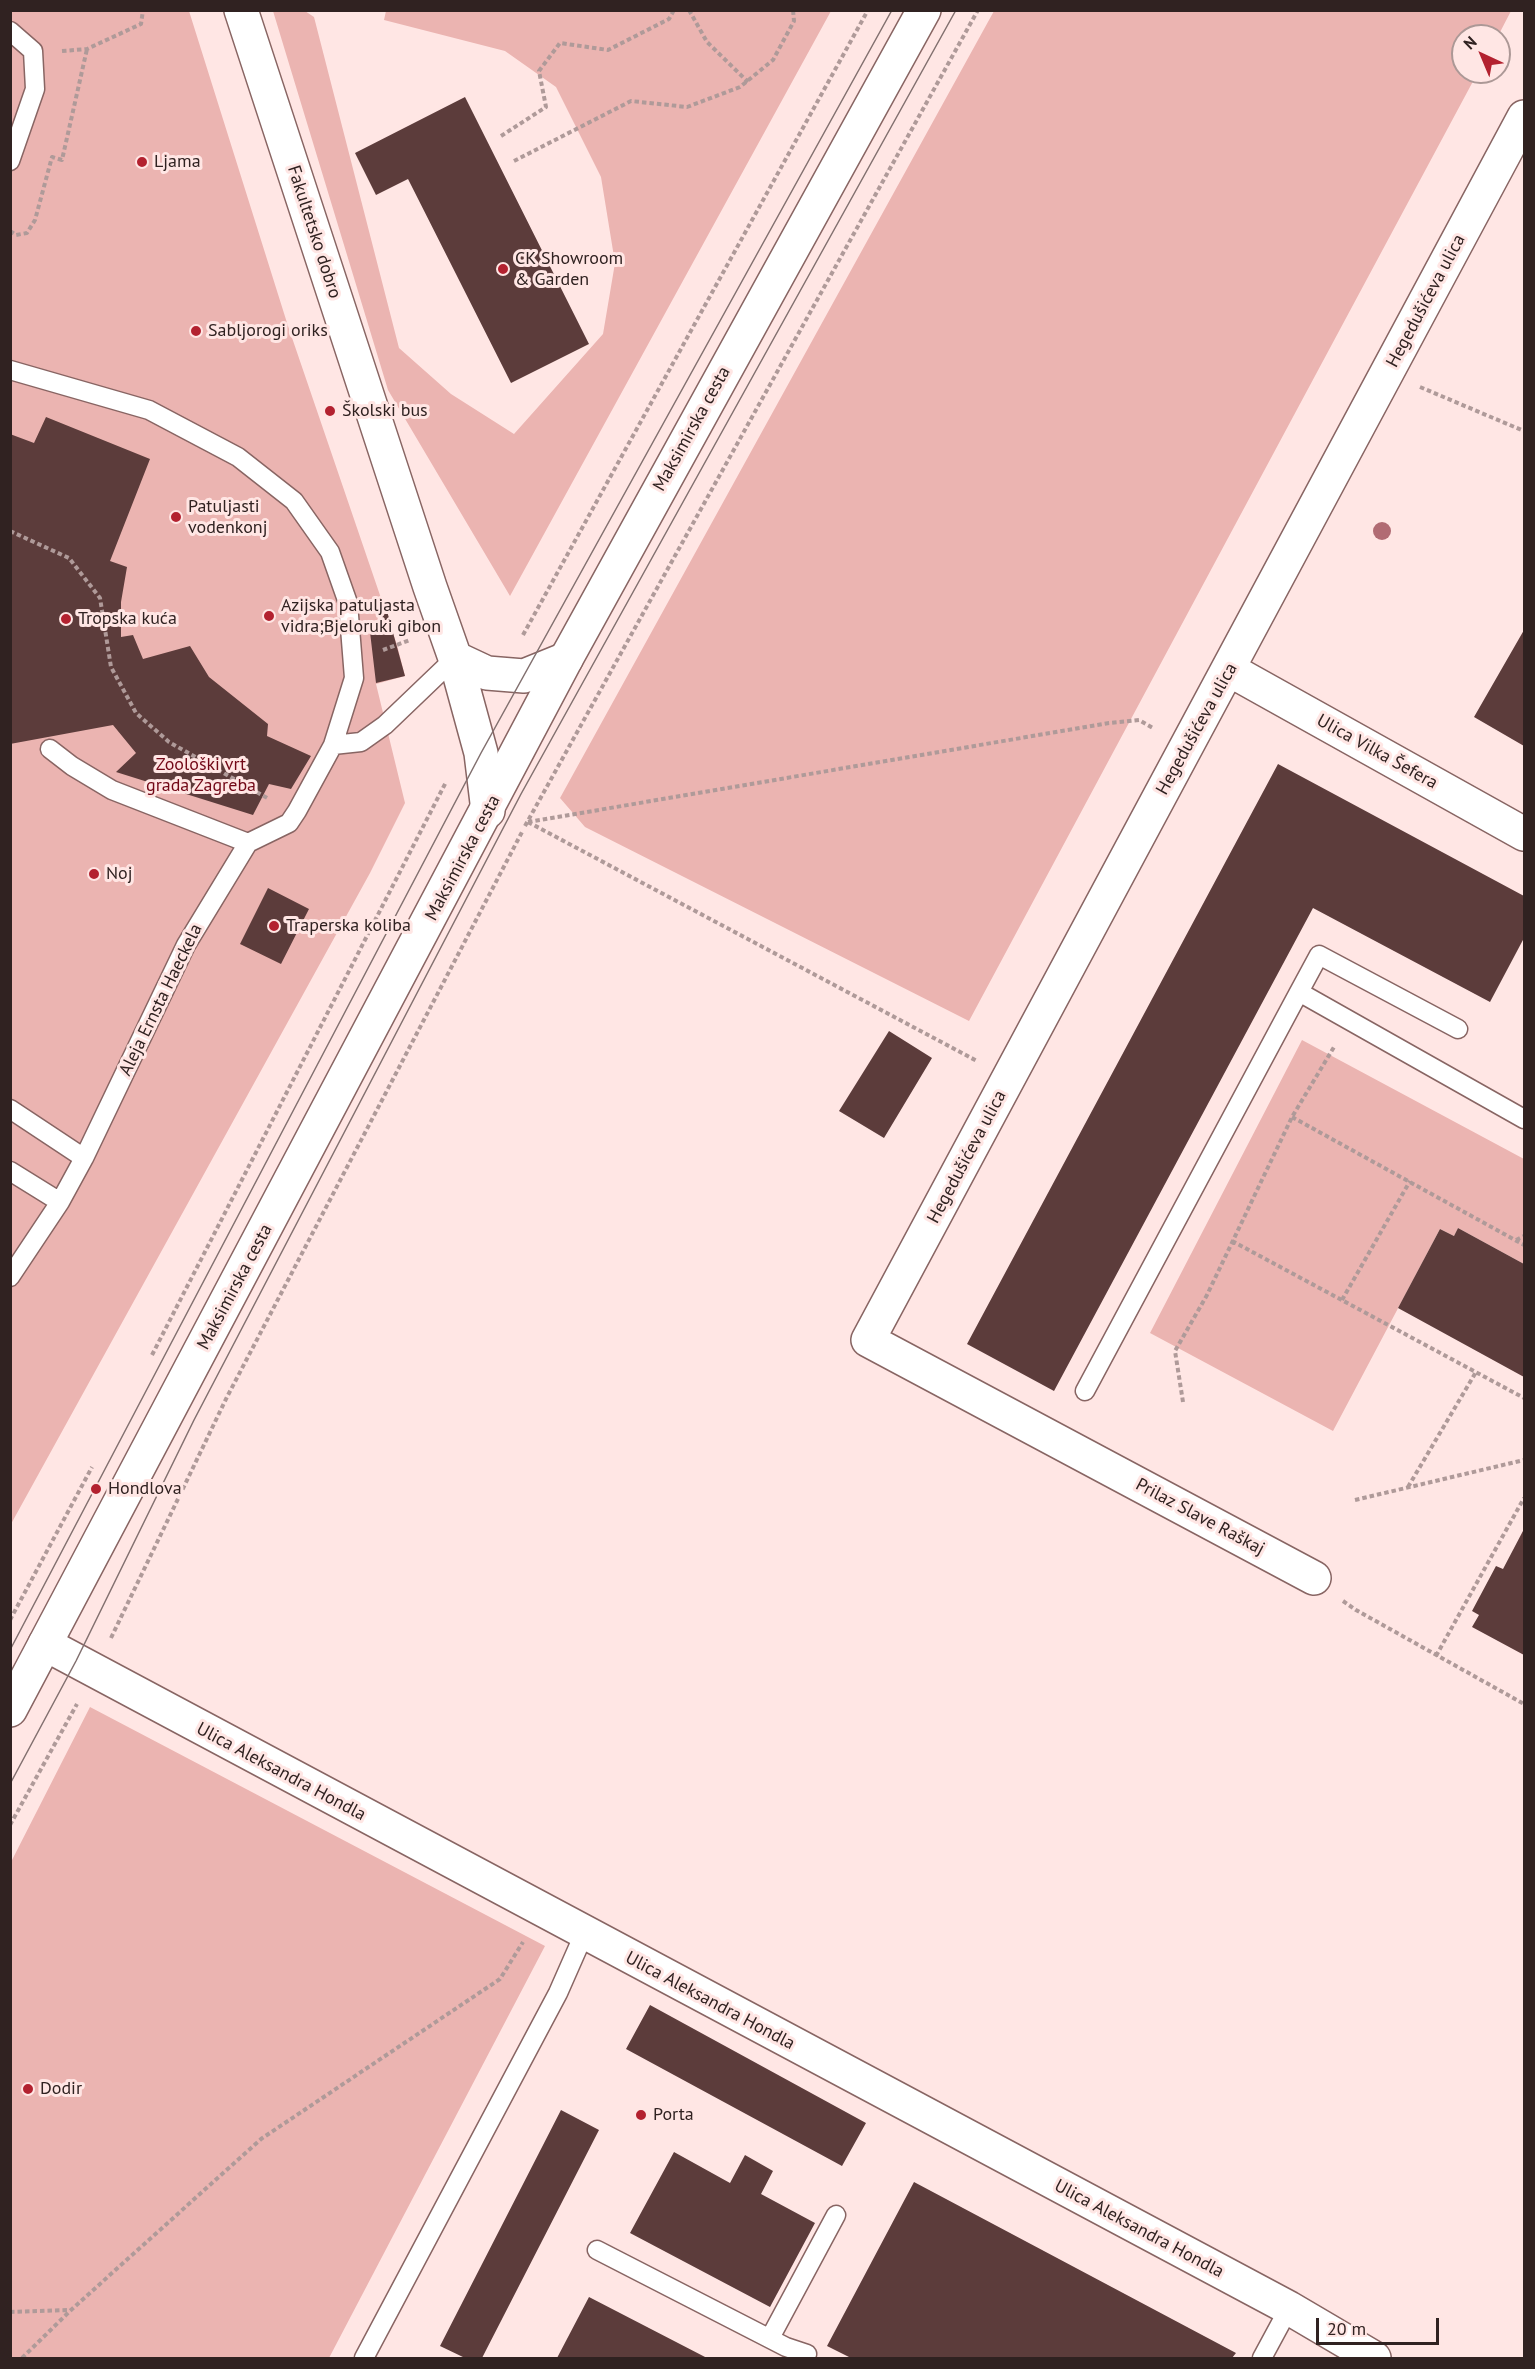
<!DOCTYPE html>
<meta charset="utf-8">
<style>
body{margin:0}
#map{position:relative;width:1535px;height:2369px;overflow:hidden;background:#ffe6e4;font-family:"PT Sans",sans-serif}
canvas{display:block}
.frame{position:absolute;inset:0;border:12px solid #302221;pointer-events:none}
.north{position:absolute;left:1451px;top:24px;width:60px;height:60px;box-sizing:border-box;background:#ffe6e4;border:2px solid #ac9896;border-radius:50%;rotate:316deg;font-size:16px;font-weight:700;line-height:24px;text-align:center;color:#302221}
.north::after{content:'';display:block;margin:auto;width:21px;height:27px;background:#b3212f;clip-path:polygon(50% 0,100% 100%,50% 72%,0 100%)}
.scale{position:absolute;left:1316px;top:2318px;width:123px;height:27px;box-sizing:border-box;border:3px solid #302221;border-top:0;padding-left:8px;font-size:18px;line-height:21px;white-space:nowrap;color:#302221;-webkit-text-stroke:4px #ffe6e4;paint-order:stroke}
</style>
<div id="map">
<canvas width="1535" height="2369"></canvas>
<div class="frame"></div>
<div class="north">N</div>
<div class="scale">20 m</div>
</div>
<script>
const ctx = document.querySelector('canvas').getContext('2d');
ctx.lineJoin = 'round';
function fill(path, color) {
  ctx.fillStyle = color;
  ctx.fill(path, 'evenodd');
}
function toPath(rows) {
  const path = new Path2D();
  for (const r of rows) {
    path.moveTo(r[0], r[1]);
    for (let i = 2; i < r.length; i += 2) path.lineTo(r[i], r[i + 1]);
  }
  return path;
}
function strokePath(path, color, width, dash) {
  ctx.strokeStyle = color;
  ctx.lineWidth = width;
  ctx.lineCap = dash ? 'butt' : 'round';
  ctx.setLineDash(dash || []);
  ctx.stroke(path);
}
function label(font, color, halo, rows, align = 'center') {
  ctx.font = font + ' "PT Sans",sans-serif';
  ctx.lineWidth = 6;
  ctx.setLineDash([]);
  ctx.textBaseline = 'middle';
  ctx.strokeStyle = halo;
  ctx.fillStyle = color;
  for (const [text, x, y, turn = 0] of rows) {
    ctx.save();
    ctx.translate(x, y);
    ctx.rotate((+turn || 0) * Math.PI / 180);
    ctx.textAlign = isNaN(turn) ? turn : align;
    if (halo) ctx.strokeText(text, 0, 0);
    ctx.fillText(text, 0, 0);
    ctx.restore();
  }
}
const green = toPath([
 [11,11,189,11,288,326,397,645,405,676,376,684,405,803,370,873,11,1524],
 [273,11,305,11,314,17,399,348,451,394,514,434,603,334,615,263,601,177,556,87,505,51,384,20,386,11,831,11,510,596,388,390],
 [994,11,1511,11,1498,36,1463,36,1463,72,1478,72,969,1021,585,827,560,798],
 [1302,1040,1524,1159,1524,1264,1458,1228,1454,1236,1440,1229,1333,1431,1150,1333],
 [90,1707,545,1946,329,2358,11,2358,11,1862]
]);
const building = toPath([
 [465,97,589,344,511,383,408,179,376,195,355,153],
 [46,417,150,459,110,561,127,567,121,602,121,637,133,635,143,659,190,646,209,677,268,724,267,736,311,756,291,789,269,784,253,815,116,772,136,753,113,725,10,744,10,434,34,443],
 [387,611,405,676,376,683,370,632],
 [1524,630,1524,746,1474,717],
 [1278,764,1524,896,1524,938,1490,1002,1313,908,1054,1391,967,1344],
 [268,888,309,909,281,964,240,944],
 [889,1031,932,1058,884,1138,839,1111],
 [1458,1228,1524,1264,1524,1377,1398,1308,1440,1229,1454,1236],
 [1524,1529,1524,1655,1472,1627,1479,1615,1472,1611,1496,1566,1503,1569],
 [650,2005,866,2123,842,2166,626,2049],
 [561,2110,599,2130,482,2358,465,2358,440,2346],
 [674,2152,730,2183,745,2155,773,2171,761,2194,815,2223,770,2307,630,2233],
 [914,2182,1236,2353,1232,2358,851,2358,827,2346],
 [589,2297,707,2358,557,2358]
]);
const path = toPath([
 [689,10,707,42,748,82],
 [62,51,87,49,141,24,143,10],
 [501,136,546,107,539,71,560,43,608,50,669,19,674,10],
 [514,161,631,101,687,107,740,87,773,60,794,21,793,10],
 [10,231,16,235,27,233,35,220,52,157,62,160,87,49],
 [1420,387,1524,431],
 [10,531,69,558,100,598,111,667,136,713,169,742,269,799],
 [523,635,868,10],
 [383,650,410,640],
 [528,822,1109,723,1139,720,1153,728],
 [528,822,977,1061],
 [525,826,978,10],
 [1292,1117,1524,1245],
 [1516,1240,1524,1236],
 [1232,1241,1524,1398],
 [1342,1300,1410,1181],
 [152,1355,446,782],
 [1183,1402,1175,1351,1207,1295,1292,1117,1334,1047],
 [1408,1487,1476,1372],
 [1355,1500,1524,1460],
 [1343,1601,1356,1610,1524,1704],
 [10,1620,92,1467],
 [111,1638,227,1397,522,832],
 [1436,1656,1524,1498],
 [10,1825,77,1704],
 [10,2312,70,2310],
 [22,2358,71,2310,261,2139,500,1979,523,1942]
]);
const lane = toPath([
 [10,31,33,51,35,89,10,161],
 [10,370,149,410,238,457,294,501,330,552,348,603,354,678,333,745,297,811,289,823,248,843,186,945,84,1158,60,1202,10,1277],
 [333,745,361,742,385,725,455,658],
 [50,749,72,766,112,790,248,843],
 [1299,992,1319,955,1458,1029],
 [10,1109,84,1158],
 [10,1171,60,1202],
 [1085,1391,1299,992,1524,1119],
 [597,2250,786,2347,807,2354],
 [770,2338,836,2215],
 [364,2358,558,1993,584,1934],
 [1262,2358,1289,2308]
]);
const street = toPath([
 [241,10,430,587,455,658,481,753,488,811],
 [455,658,487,673,524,676,566,659],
 [1230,670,1524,834],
 [1314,1578,868,1340,1524,117],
 [45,1644,1289,2308,1374,2358]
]);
const secondary = toPath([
 [10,1710,566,659,924,10]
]);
const tram = toPath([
 [10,1650,481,753,892,10],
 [10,1784,76,1661,194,1420,521,794,956,10]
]);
const trees = [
 [1382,531]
];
const markers = [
 [142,162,6,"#b3212f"],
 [503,269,6,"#b3212f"],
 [196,331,6,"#b3212f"],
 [330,411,6,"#b3212f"],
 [176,517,6,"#b3212f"],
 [269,616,6,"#b3212f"],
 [66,619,6,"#b3212f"],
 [94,874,6,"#b3212f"],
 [274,926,6,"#b3212f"],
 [96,1489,6,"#b3212f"],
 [28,2089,6,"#b3212f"],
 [641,2115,6,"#b3212f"]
];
const poiNames = [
 ["Ljama",154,162],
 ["CK Showroom",515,259],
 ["& Garden",515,280],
 ["Sabljorogi oriks",208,331],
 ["Školski bus",342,411],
 ["Patuljasti",188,507],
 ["vodenkonj",188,528],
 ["Azijska patuljasta",281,606],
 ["vidra;Bjeloruki gibon",281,627],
 ["Tropska kuća",78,619],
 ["Noj",106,874],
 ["Traperska koliba",286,926],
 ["Hondlova",108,1489],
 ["Dodir",40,2089],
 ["Porta",653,2115]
];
const streetNames = [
 ["Fakultetsko dobro",314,232,72],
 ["Hegedušićeva ulica",1426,301,-62],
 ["Maksimirska cesta",692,429,-61],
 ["Hegedušićeva ulica",1197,729,-61],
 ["Ulica Vilka Šefera",1377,752,29],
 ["Maksimirska cesta",463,858,-62],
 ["Aleja Ernsta Haeckela",161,1000,-64],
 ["Hegedušićeva ulica",967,1157,-62],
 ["Maksimirska cesta",235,1287,-62],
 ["Prilaz Slave Raškaj",1200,1517,28],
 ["Ulica Aleksandra Hondla",281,1772,28],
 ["Ulica Aleksandra Hondla",710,2001,28],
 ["Ulica Aleksandra Hondla",1139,2229,28]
];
const parkNames = [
 ["Zoološki vrt",201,765],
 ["grada Zagreba",201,786]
];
fill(green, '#ebb4b1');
fill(building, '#5c3c3b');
strokePath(lane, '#886563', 21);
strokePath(street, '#886563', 36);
strokePath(secondary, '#886563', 36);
strokePath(path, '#af9a99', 4, [4.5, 3]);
strokePath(lane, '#fff', 18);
strokePath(street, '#fff', 33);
strokePath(secondary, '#fff', 33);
strokePath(tram, '#82706f', 1.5);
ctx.fillStyle = '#b16b73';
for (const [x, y] of trees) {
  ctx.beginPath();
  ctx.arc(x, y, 9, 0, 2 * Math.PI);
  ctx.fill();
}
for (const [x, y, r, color] of markers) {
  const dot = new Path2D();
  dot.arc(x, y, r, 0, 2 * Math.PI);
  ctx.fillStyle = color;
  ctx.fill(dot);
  strokePath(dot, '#ffe6e4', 2);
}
label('18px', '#302221', '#ffe6e4', poiNames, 'left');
label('18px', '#302221', '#ffe6e4', streetNames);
label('18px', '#720716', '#ffe6e4', parkNames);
</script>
